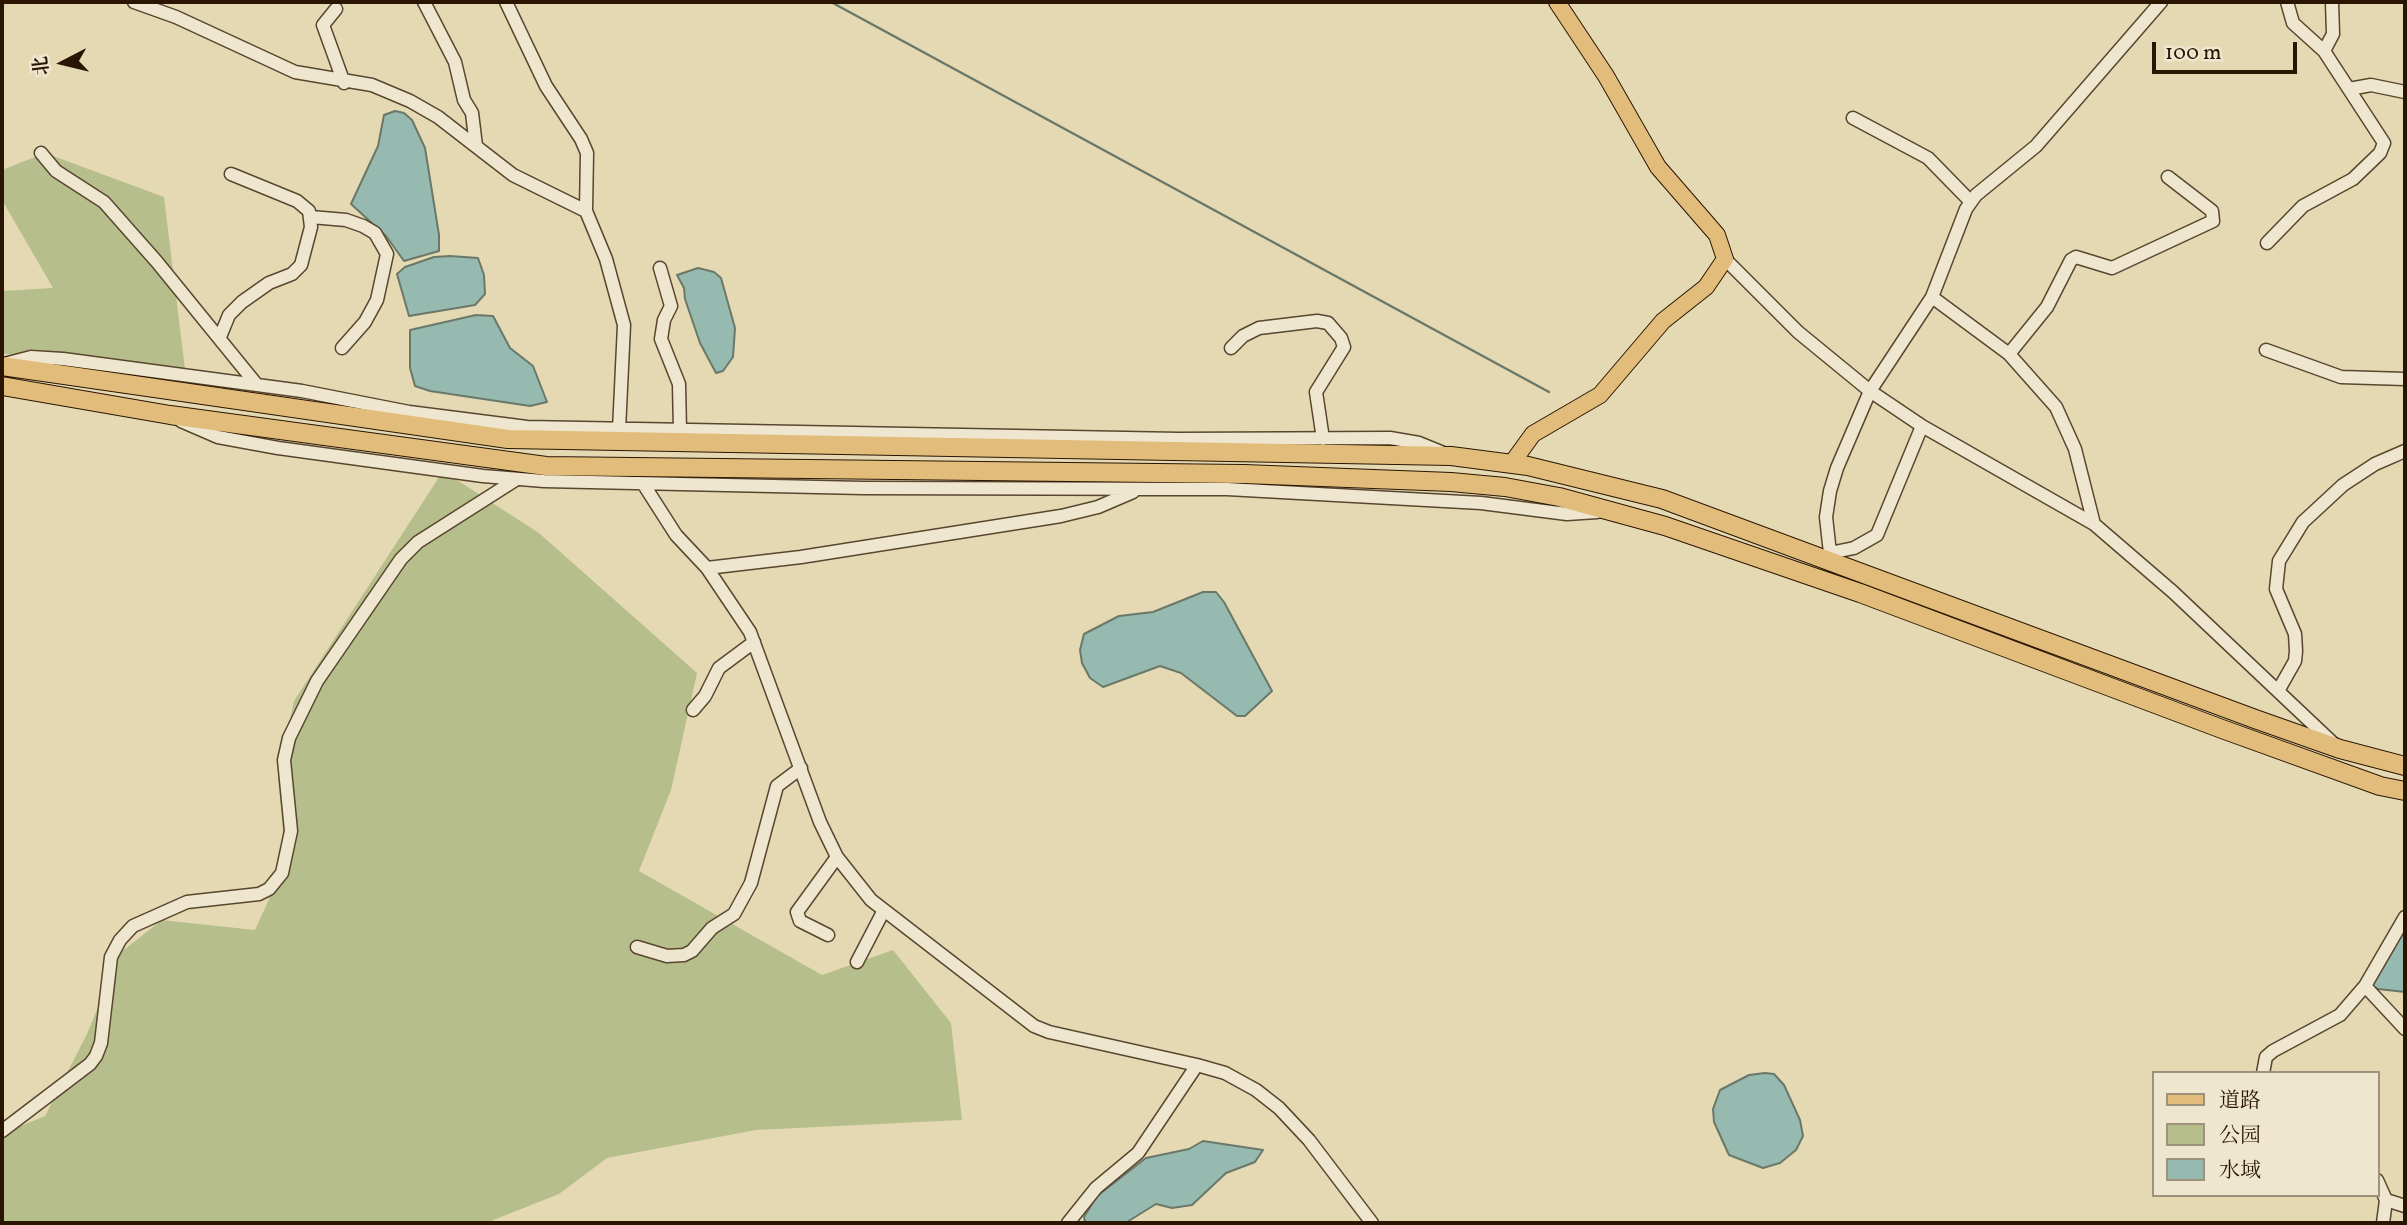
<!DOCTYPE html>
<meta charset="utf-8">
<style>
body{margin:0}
#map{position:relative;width:2407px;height:1225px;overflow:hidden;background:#e5d9b4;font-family:Vollkorn,"Noto Serif SC",serif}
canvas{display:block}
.frame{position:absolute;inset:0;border:4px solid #291501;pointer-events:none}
.legend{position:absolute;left:2152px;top:1071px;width:228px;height:126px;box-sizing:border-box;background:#eee6ce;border:2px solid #9f927c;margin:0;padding:9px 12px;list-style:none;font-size:21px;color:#291501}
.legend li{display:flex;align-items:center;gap:14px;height:35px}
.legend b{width:35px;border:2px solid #9f927c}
.north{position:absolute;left:28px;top:28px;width:70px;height:70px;-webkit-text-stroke:5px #eee6ce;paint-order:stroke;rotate:263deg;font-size:19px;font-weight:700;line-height:28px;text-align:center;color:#291501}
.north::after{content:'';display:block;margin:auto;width:24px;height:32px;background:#291501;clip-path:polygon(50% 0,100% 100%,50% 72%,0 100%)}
.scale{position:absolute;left:2152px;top:42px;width:145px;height:32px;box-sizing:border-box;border:4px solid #291501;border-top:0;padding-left:9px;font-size:21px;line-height:24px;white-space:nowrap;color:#291501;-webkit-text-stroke:5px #eee6ce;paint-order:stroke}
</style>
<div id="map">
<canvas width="2407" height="1225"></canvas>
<div class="frame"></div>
<ul class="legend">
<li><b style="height:9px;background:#e2bc7a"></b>道路</li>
<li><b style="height:19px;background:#b6bf8c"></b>公园</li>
<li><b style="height:19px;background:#96baaf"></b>水域</li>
</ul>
<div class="north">北</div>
<div class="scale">100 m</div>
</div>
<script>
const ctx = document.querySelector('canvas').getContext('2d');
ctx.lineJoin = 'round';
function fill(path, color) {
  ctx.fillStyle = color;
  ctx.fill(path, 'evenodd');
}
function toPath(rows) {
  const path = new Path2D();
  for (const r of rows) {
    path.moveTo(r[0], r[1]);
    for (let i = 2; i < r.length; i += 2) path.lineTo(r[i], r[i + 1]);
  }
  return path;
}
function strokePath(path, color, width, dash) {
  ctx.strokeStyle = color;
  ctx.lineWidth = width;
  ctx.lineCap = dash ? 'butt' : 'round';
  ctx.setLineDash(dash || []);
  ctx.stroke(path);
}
const green = toPath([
 [45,153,164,197,188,394,2,353,2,291,53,288,2,200,2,170],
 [443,471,539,533,697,673,671,790,639,871,822,975,893,950,951,1023,962,1120,756,1130,607,1158,559,1194,486,1223,2,1223,2,1134,45,1116,87,1034,120,953,162,920,255,930,286,862,278,777,294,701]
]);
const water = toPath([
 [395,111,404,113,412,120,425,148,439,235,439,251,404,261,386,236,351,204,378,146,384,115,395,111],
 [450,256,478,258,484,275,485,294,475,305,409,316,397,274,405,267,434,257,450,256],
 [698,268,714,272,721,278,735,328,733,357,723,371,716,373,700,343,685,299,684,288,677,275,698,268],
 [476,315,493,316,510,348,533,366,547,402,530,406,430,391,415,386,410,368,410,330,476,315],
 [1203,592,1216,592,1224,602,1272,691,1245,716,1237,716,1181,673,1160,666,1103,687,1090,678,1082,663,1080,650,1084,634,1119,616,1153,612,1203,592],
 [2405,921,2405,992,2378,989,2369,984,2405,921],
 [1765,1073,1774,1074,1784,1085,1800,1120,1803,1136,1796,1150,1780,1163,1763,1168,1729,1155,1714,1122,1713,1109,1720,1090,1749,1075,1765,1073],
 [1203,1141,1263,1150,1255,1162,1226,1173,1192,1205,1172,1208,1156,1204,1127,1222,1085,1222,1084,1217,1097,1196,1146,1158,1189,1149,1203,1141]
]);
const stream = toPath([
 [831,2,1549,392]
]);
const minor = toPath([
 [134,2,176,17,295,72,372,85,410,101,438,117,513,175,586,211],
 [424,2,455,62,464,100,472,113,476,146],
 [506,2,546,86,581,139,587,153,586,211,606,259,624,325,619,430],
 [336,9,323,25,344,83],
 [2324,51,2333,34,2332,2],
 [2349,89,2371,85,2405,92],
 [1853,118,1928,158,1971,202],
 [41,153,56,171,104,202,157,262,257,385],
 [311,217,346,220,363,226,375,233,387,254,377,300,365,322,342,348],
 [2267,243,2303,206,2353,179,2380,153,2384,143,2324,51,2293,23,2287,2],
 [1725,259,1798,332,1870,391,1922,426,2094,524,2173,592,2335,745],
 [660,268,671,306,664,320,661,339,679,384,680,431],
 [1932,297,2009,354,2056,407,2075,449,2094,524],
 [220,337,229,315,242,302,269,283,292,274,301,265,311,227,309,211,297,201,231,174],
 [1231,348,1243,336,1259,328,1317,321,1328,323,1341,338,1344,347,1316,392,1323,439],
 [2266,350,2341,377,2405,379],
 [2009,354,2047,307,2071,260,2076,257,2112,268,2213,221,2212,211,2168,177],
 [8,363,31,357,63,359,302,391,409,412,527,427,1179,439,1390,438,1419,443,1441,452],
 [181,421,218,437,278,448,483,476,544,481,863,488,1227,489,1481,503,1567,514,1597,512],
 [644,485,676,535,707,568,750,632,820,822,837,857,871,900,1034,1026,1049,1032,1197,1065,1225,1073,1256,1090,1279,1108,1309,1140,1372,1223],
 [1830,553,1854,548,1877,535,1922,426],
 [1831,562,1826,517,1830,491,1837,468,1870,391,1932,297,1966,209,1976,195,2036,146,2161,2],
 [707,568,801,557,1061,516,1098,507,1133,492],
 [2278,691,2295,661,2296,651,2295,634,2276,589,2279,561,2303,522,2343,485,2375,464,2405,451],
 [693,710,705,696,719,668,754,642],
 [828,935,800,921,797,912,837,857],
 [637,947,667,956,684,955,692,951,712,928,734,914,751,883,777,786,801,768],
 [857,962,884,910],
 [2365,986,2405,1029],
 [2263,1073,2266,1057,2273,1051,2340,1015,2365,986,2405,917],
 [2,1131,90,1064,96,1056,101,1043,111,957,120,940,133,926,187,902,259,894,269,889,282,873,291,831,284,760,289,738,317,681,401,559,418,542,517,479],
 [2377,1180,2386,1200,2383,1223],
 [2386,1200,2405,1206],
 [1068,1223,1096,1188,1138,1153,1197,1065]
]);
const major = toPath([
 [1512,463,1533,434,1600,395,1663,321,1706,287,1725,259,1717,235,1658,167,1606,76,1557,2]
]);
const highway = toPath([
 [2,366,508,439,1451,456,1528,466,1662,499,2255,719,2340,749,2405,766],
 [2,386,170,415,546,466,1244,474,1451,482,1505,487,1559,497,1665,526,1860,593,2222,729,2380,786,2405,791]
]);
fill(green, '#b6bf8c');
fill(water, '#96baaf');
strokePath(water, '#6a7869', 2);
strokePath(stream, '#6a7869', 2.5);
strokePath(minor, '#58462e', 15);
strokePath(major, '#291501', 18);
strokePath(highway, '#291501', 20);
strokePath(minor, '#eee6ce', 12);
strokePath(major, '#e2bc7a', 16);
strokePath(highway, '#e2bc7a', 18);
</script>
